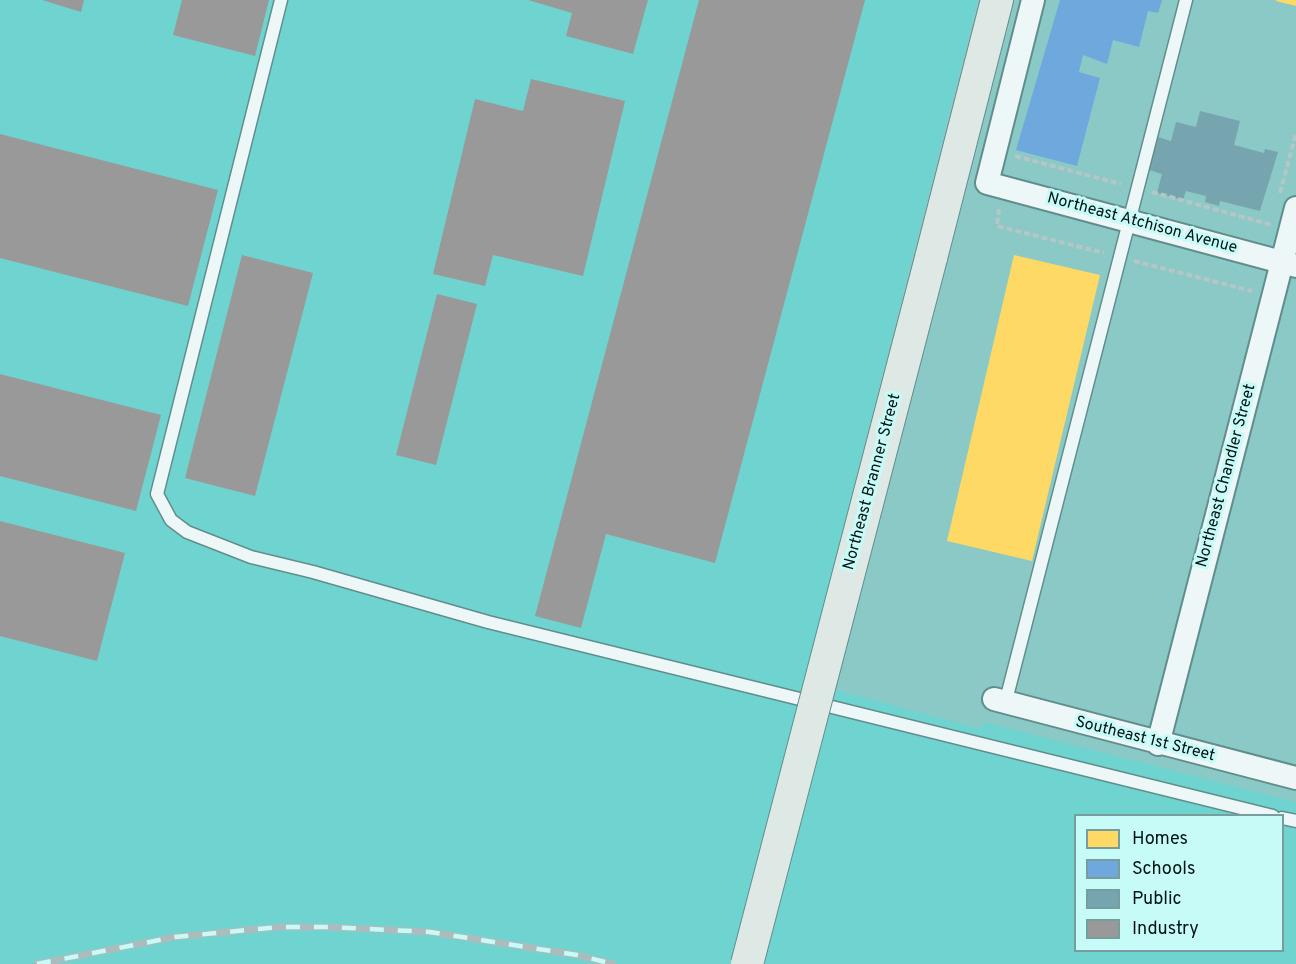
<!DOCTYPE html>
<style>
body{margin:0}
#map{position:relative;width:1296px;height:964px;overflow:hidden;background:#8bc9c7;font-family:Overpass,sans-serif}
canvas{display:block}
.legend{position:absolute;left:1074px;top:814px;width:210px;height:138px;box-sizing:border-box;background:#c7fbf8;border:2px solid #779e9c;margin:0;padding:8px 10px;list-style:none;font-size:18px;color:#001312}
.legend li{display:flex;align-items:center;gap:12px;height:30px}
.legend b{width:30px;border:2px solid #779e9c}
</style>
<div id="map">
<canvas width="1296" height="964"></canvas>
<ul class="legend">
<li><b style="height:16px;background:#ffd966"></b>Homes</li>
<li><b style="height:16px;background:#6fa8dc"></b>Schools</li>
<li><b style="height:16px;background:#76a5af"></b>Public</li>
<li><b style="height:16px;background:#999"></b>Industry</li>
</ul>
</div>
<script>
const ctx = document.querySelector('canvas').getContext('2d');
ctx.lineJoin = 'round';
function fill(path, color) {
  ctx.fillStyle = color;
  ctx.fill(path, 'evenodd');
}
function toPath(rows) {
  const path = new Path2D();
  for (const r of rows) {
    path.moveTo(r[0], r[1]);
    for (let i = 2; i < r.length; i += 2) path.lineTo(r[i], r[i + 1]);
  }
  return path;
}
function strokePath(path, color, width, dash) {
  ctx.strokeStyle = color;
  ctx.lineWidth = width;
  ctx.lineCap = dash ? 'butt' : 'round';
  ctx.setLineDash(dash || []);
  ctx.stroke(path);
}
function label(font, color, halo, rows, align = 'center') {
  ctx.font = font + ' Overpass,sans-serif';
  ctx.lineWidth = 6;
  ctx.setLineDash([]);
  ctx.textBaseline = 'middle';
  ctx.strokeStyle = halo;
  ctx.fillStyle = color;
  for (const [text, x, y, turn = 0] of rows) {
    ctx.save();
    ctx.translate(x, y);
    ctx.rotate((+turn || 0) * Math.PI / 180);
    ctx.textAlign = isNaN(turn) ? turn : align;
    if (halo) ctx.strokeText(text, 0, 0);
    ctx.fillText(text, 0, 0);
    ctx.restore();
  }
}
const built = toPath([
 [0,0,978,0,804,681,981,729,984,722,1296,802,1296,964,0,964],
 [1076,816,1282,816,1282,950,1076,950]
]);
const homes = toPath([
 [1276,0,1296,0,1296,6,1276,1],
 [1014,255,1100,275,1032,561,947,541]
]);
const schools = toPath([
 [1060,0,1162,0,1158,13,1148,11,1139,47,1113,40,1107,64,1083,55,1079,72,1100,78,1077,166,1016,150]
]);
const public = toPath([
 [1200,111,1240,121,1234,145,1264,153,1265,149,1278,152,1260,211,1220,201,1219,206,1205,202,1206,196,1186,191,1183,200,1157,193,1162,174,1149,170,1158,137,1171,141,1176,122,1196,127]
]);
const industry = toPath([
 [42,0,84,0,81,12],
 [182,0,269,0,255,56,173,35],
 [528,0,648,0,633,54,566,36,572,13],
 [699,0,865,0,715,563,606,534,581,628,535,616],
 [531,79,625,101,583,276,493,255,485,286,433,274,475,99,523,111],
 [0,134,218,190,188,306,0,258],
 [242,255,313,273,255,496,185,478],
 [437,294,477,304,436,465,396,455],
 [0,374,161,415,136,511,0,476],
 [0,521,125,553,97,661,0,636]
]);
const path = toPath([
 [1015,156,1121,184],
 [1152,192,1272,225],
 [1280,193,1296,133],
 [999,209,997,226,1104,253],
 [1134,261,1252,291]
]);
const lane = toPath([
 [281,0,157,494,171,520,187,532,251,557,313,572,488,622,1273,816],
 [1005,704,1186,0],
 [1282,818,1296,821]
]);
const street = toPath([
 [1033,0,987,183,1296,266],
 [994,699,1296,778],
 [1158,744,1296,208]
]);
const secondary = toPath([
 [931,258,997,0]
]);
const rail = toPath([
 [37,964,175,937,279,927,328,927,430,932,577,955,613,964]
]);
const secondaryBridge = toPath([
 [747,964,931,258]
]);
const streetNames = [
 ["Northeast Atchison Avenue",1142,224,15],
 ["Northeast Chandler Street",1227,476,-75],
 ["Northeast Branner Street",873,482,-75],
 ["Southeast 1st Street",1145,740,14]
];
fill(built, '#6fd4d0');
fill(homes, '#ffd966');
fill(schools, '#6fa8dc');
fill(public, '#76a5af');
fill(industry, '#999');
strokePath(lane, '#608e8d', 15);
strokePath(street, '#608e8d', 26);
strokePath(secondary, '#608e8d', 34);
strokePath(path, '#b4c6c5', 4, [6, 3]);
strokePath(lane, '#eef7f7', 12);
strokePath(street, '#eef7f7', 22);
strokePath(secondary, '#dee9e6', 32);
strokePath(rail, '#acbcbc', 7);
strokePath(rail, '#c7fbf8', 4.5, [14]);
strokePath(secondaryBridge, '#608e8d', 34, []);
strokePath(secondaryBridge, '#dee9e6', 32);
label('16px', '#001312', '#c7fbf8', streetNames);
</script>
